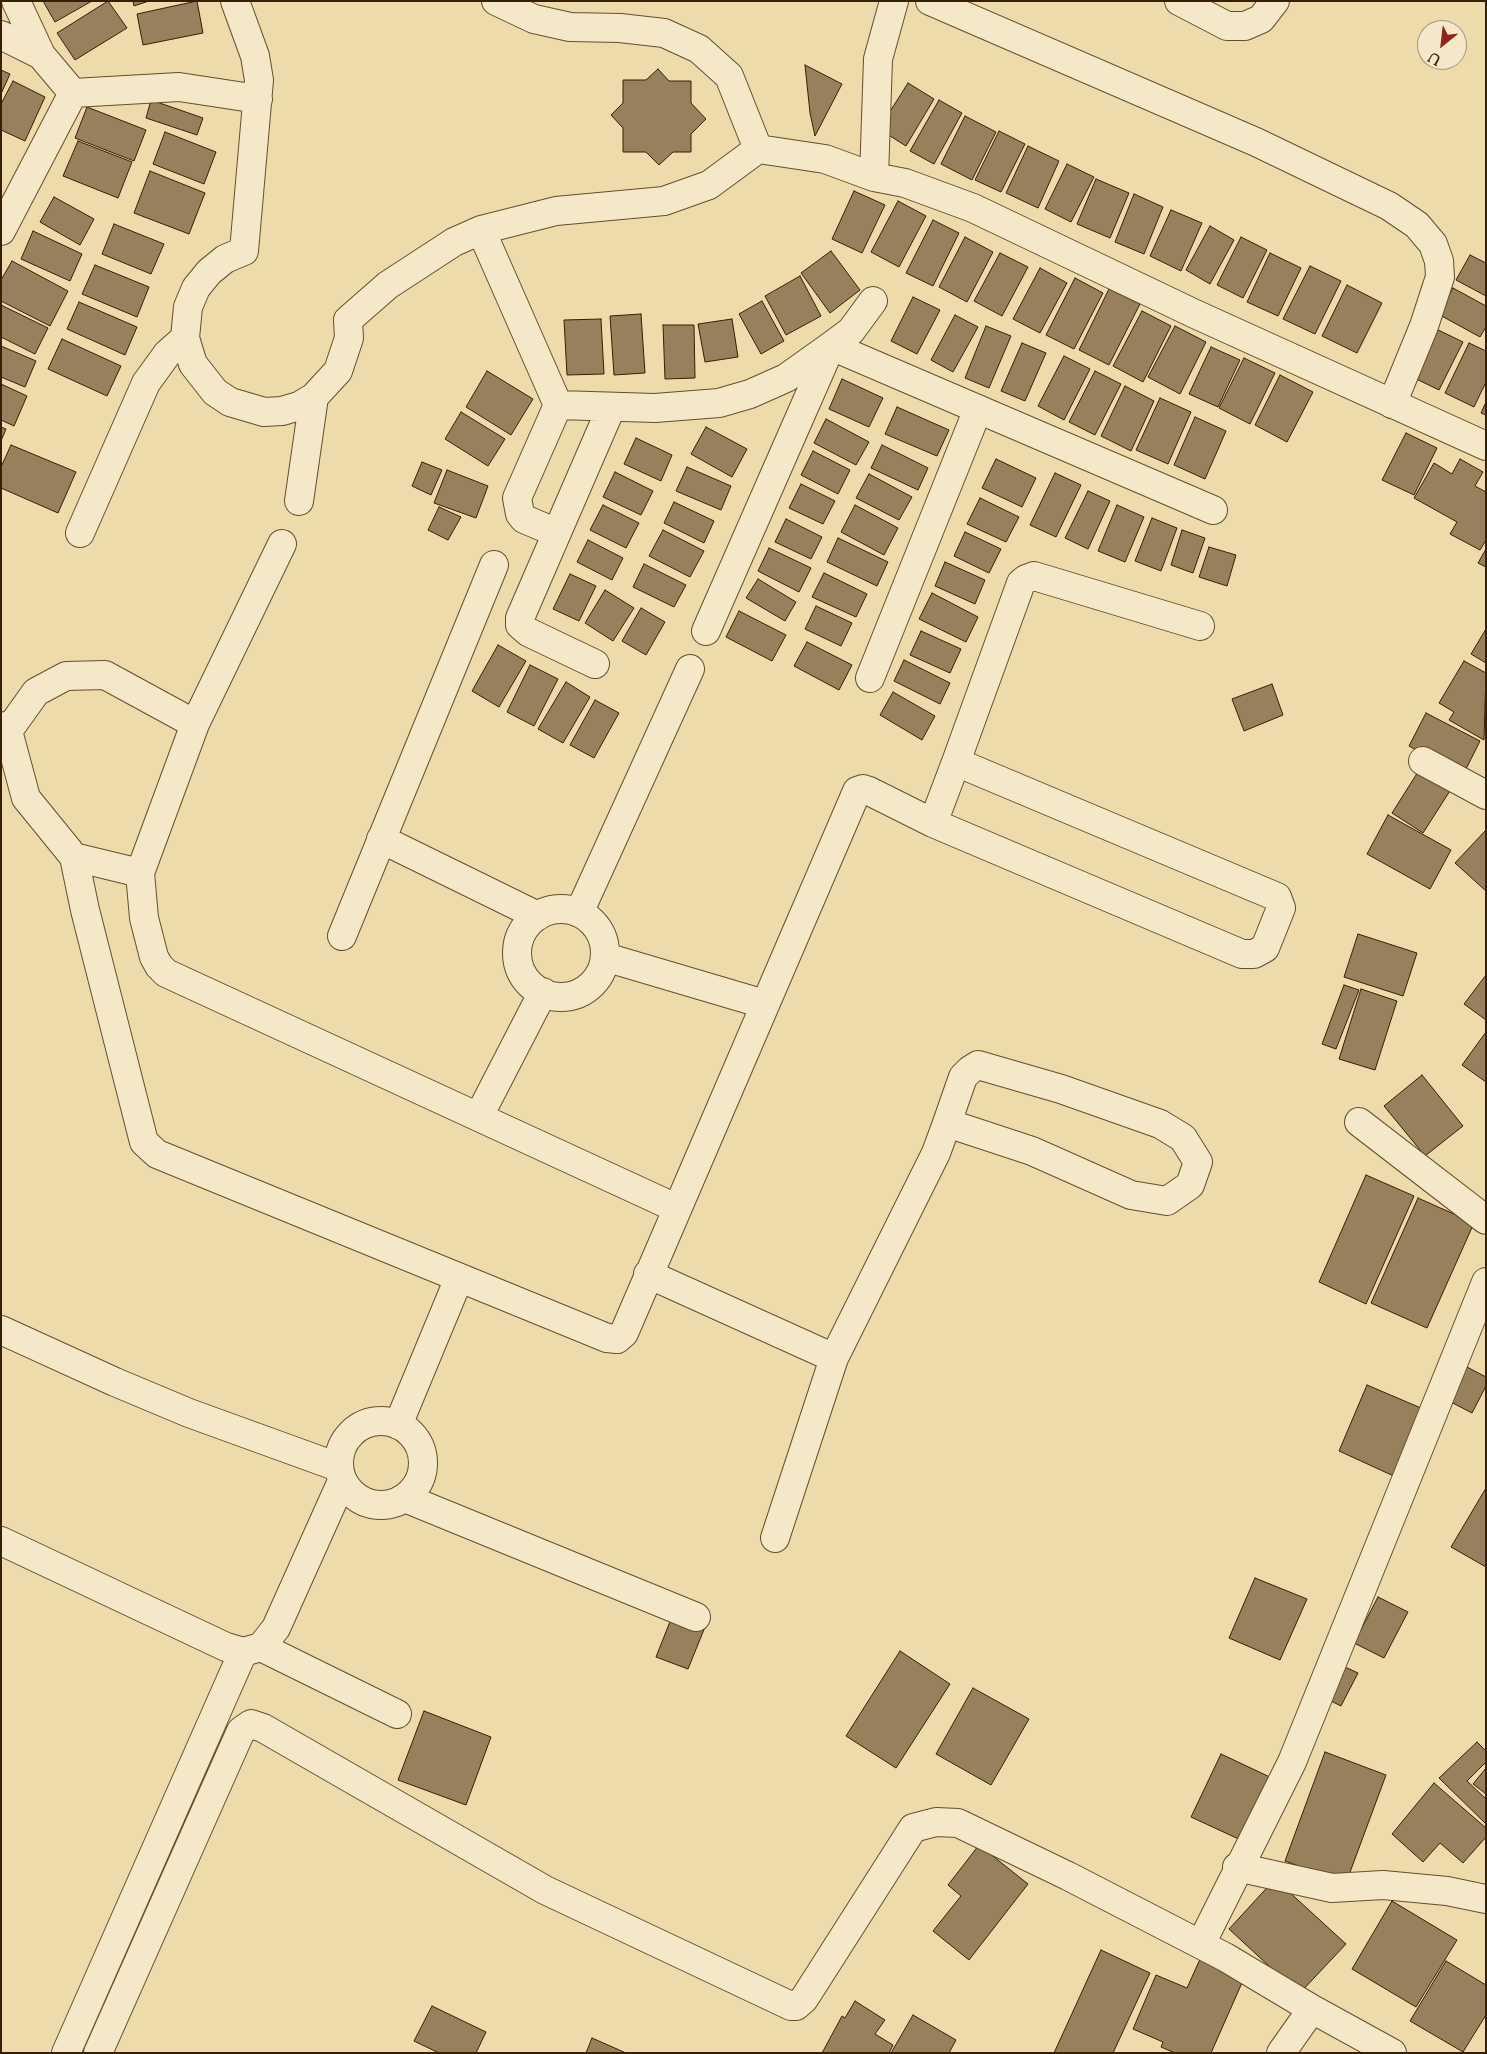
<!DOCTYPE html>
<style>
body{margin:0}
#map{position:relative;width:1487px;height:2054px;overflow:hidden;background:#eedbab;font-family:"Sorts Mill Goudy",serif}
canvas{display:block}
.frame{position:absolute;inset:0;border:2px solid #381e05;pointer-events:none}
.north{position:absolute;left:1417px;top:20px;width:50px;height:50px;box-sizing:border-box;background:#f4e8c8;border:1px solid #a9977a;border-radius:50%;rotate:209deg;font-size:14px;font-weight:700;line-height:20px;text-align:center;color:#381e05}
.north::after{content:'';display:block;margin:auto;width:18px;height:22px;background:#8f2418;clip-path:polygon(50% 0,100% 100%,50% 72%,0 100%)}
</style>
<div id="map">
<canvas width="1487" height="2054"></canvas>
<div class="frame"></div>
<div class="north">U</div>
</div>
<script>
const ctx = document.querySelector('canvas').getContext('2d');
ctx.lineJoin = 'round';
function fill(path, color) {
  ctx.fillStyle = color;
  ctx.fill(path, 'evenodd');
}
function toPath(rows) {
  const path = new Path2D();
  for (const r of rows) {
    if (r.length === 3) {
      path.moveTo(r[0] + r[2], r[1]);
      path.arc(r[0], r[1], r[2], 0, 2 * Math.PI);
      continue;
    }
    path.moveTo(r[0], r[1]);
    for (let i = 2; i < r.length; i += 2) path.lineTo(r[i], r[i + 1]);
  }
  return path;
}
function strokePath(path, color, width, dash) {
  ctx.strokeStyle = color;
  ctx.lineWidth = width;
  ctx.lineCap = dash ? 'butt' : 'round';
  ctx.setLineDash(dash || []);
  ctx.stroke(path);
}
const building = toPath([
 [43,1,92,1,55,22,43,1],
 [108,1,127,28,75,60,57,33,108,1],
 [133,1,149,1,134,6,133,1],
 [197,1,203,33,143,45,137,14,197,1],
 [805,65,842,84,815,136,810,113,805,65],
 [658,69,669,81,691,81,691,103,706,119,691,134,691,152,673,152,659,165,646,152,623,152,623,128,611,115,623,103,623,80,646,80,658,69],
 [1,70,10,74,1,94,1,70],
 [13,81,45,97,25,141,1,130,1,104,13,81],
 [908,83,934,99,906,146,879,129,908,83],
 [151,100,203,118,197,135,146,118,151,100],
 [939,100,962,113,934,164,910,151,939,100],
 [87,107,146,130,134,161,75,138,87,107],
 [965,116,996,132,972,180,941,164,965,116],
 [999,131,1025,144,1001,192,975,180,999,131],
 [165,132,216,152,204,184,153,164,165,132],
 [78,141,132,162,118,198,63,176,78,141],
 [1028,146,1059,161,1038,208,1006,193,1028,146],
 [1067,164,1094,177,1071,222,1045,209,1067,164],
 [150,171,205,193,189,234,134,213,150,171],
 [1096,179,1129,193,1110,238,1077,224,1096,179],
 [854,191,885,205,862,253,832,239,854,191],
 [1134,194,1163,207,1144,254,1115,242,1134,194],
 [54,197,94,219,80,245,40,222,54,197],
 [898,201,926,216,899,267,871,252,898,201],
 [1171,210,1202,223,1181,271,1150,256,1171,210],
 [933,220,959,233,933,286,906,273,933,220],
 [114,224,164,244,151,274,102,254,114,224],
 [1210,226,1234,240,1210,284,1186,270,1210,226],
 [33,231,82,254,70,281,21,259,33,231],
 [965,237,993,252,967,302,939,287,965,237],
 [1241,237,1267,250,1243,298,1217,285,1241,237],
 [831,251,860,290,830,313,801,273,831,251],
 [1000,253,1028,267,1002,316,974,301,1000,253],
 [1270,253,1301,268,1278,316,1247,302,1270,253],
 [1470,255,1486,263,1486,296,1456,280,1470,255],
 [12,261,68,291,50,326,1,301,1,280,12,261],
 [95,265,149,287,137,317,82,294,95,265],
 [1310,266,1341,281,1315,334,1283,319,1310,266],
 [1040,268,1067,283,1040,333,1013,319,1040,268],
 [800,276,821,316,786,335,765,296,800,276],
 [1075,278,1103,293,1074,349,1046,335,1075,278],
 [1347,285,1382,303,1357,353,1322,336,1347,285],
 [1453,288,1486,306,1486,327,1480,337,1438,314,1453,288],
 [1109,289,1140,304,1109,365,1079,350,1109,289],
 [913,297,940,310,917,354,891,341,913,297],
 [762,301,784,341,761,354,739,314,762,301],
 [79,302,137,327,125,355,67,329,79,302],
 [1,305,48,328,35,354,1,337,1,305],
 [1142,311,1171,326,1143,382,1113,366,1142,311],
 [641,314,645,373,614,375,610,316,641,314],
 [955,315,978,327,953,372,931,360,955,315],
 [601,319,604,374,567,375,564,320,601,319],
 [732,319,738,357,705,362,698,324,732,319],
 [663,325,694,325,695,378,665,379,663,325],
 [986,326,1011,336,989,388,965,378,986,326],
 [1175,326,1206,342,1180,394,1148,377,1175,326],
 [1430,326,1463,342,1439,390,1406,374,1430,326],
 [62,339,121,366,107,396,48,369,62,339],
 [1022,343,1046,353,1025,401,1001,391,1022,343],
 [1469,343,1486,351,1486,382,1474,407,1445,393,1469,343],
 [1,346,36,361,25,387,1,377,1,346],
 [1211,347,1240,360,1218,407,1189,394,1211,347],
 [1064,356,1090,369,1064,420,1038,406,1064,356],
 [1244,358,1275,373,1250,424,1219,408,1244,358],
 [487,371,533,399,511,435,466,407,487,371],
 [1095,371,1121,384,1095,435,1069,422,1095,371],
 [1280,375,1313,392,1287,442,1255,425,1280,375],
 [842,379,883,398,869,427,829,409,842,379],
 [1,384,27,396,14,426,1,420,1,384],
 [1125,386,1154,401,1131,451,1101,436,1125,386],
 [1160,398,1191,412,1168,464,1136,450,1160,398],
 [1486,402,1486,415,1481,413,1486,402],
 [897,407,949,430,937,456,885,434,897,407],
 [461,412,505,439,488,466,445,439,461,412],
 [1195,417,1226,431,1205,479,1174,465,1195,417],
 [826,419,869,442,856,465,814,443,826,419],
 [1,427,6,429,1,441,1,427],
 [706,427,747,449,732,477,691,454,706,427],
 [1406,433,1437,448,1414,495,1382,480,1406,433],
 [636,438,672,455,661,481,624,464,636,438],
 [11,445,76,472,58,513,1,488,1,467,11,445],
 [882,445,928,468,918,490,871,468,882,445],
 [813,451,850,470,838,494,801,475,813,451],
 [996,459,1036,478,1022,507,982,488,996,459],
 [1460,459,1483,472,1475,486,1486,492,1486,540,1480,550,1450,534,1457,522,1414,498,1434,463,1452,474,1460,459],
 [422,462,442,470,431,495,412,486,422,462],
 [687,467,731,486,721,510,676,491,687,467],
 [447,470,488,486,476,518,434,503,447,470],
 [615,472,653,491,641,515,603,497,615,472],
 [1055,473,1081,485,1056,537,1030,525,1055,473],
 [869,474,912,497,899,520,856,498,869,474],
 [801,484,835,501,823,524,789,508,801,484],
 [1088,491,1110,501,1088,549,1065,538,1088,491],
 [980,498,1019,517,1006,542,967,524,980,498],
 [674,502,714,521,704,543,664,523,674,502],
 [603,505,639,523,626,548,590,530,603,505],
 [855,505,898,528,884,555,841,532,855,505],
 [1117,505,1144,517,1125,562,1098,551,1117,505],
 [439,507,461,517,448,540,428,530,439,507],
 [1152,518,1177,528,1161,571,1135,561,1152,518],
 [786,519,822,537,811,559,775,542,786,519],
 [663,530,704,551,690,577,649,556,663,530],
 [1182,530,1205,538,1193,573,1171,565,1182,530],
 [965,532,1001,549,989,573,954,556,965,532],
 [838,538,888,562,877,586,827,562,838,538],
 [588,540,623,558,612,580,577,562,588,540],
 [1209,547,1236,555,1227,586,1199,577,1209,547],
 [769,548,811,568,799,592,758,571,769,548],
 [1486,549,1486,567,1478,563,1486,549],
 [945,562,985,580,975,604,935,586,945,562],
 [644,564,686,585,674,607,633,587,644,564],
 [824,573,867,594,856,617,812,597,824,573],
 [570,574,596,586,579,621,553,609,570,574],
 [758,579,796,602,785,621,746,598,758,579],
 [605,590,634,608,613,641,585,623,605,590],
 [932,593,978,617,966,642,919,619,932,593],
 [816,606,852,623,841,646,805,629,816,606],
 [641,608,665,622,646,655,622,641,641,608],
 [739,611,786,635,772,661,726,637,739,611],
 [1486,629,1486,663,1471,654,1486,629],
 [921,631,961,649,950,673,910,655,921,631],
 [807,642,852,665,839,690,794,666,807,642],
 [498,645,526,661,499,707,472,691,498,645],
 [904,660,950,683,940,704,894,681,904,660],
 [1464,661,1486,673,1484,740,1449,720,1454,712,1439,703,1464,661],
 [530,665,558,679,534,726,507,712,530,665],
 [566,682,590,697,563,743,538,729,566,682],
 [1272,684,1283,715,1244,731,1232,699,1272,684],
 [893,692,935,716,922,740,880,715,893,692],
 [595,700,619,713,594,758,570,745,595,700],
 [1426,713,1480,741,1463,775,1409,746,1426,713],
 [1423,764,1455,783,1423,833,1392,813,1423,764],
 [1388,815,1451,850,1430,889,1367,854,1388,815],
 [1486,830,1486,891,1455,863,1486,830],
 [1358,934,1417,953,1403,996,1344,977,1358,934],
 [1486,975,1486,1020,1464,1004,1486,975],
 [1344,985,1359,990,1336,1049,1322,1044,1344,985],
 [1361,989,1397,1001,1375,1070,1339,1059,1361,989],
 [1486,1032,1486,1082,1462,1065,1486,1032],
 [1422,1075,1463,1126,1425,1156,1384,1106,1422,1075],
 [1366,1175,1414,1196,1366,1304,1319,1282,1366,1175],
 [1418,1198,1474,1223,1427,1328,1371,1303,1418,1198],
 [1467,1367,1486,1377,1486,1386,1472,1413,1449,1401,1467,1367],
 [1367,1385,1428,1411,1398,1478,1339,1451,1367,1385],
 [1486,1488,1486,1567,1451,1547,1486,1488],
 [1255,1578,1307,1599,1280,1660,1229,1638,1255,1578],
 [1378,1597,1408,1612,1384,1658,1354,1643,1378,1597],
 [673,1614,705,1627,688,1669,656,1657,673,1614],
 [900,1651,950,1684,896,1768,846,1736,900,1651],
 [1345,1667,1358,1673,1341,1706,1329,1700,1345,1667],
 [973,1688,1029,1719,991,1785,936,1754,973,1688],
 [424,1711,491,1737,466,1805,398,1780,424,1711],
 [1477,1742,1486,1751,1486,1762,1467,1781,1486,1799,1486,1824,1439,1778,1477,1742],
 [1325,1752,1386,1775,1346,1883,1285,1861,1325,1752],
 [1221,1754,1274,1779,1245,1842,1191,1817,1221,1754],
 [1486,1768,1486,1794,1473,1784,1486,1768],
 [1434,1783,1486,1828,1486,1837,1463,1863,1440,1843,1423,1862,1392,1834,1434,1783],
 [979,1845,1028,1884,969,1960,933,1931,961,1896,948,1885,979,1845],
 [1275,1879,1346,1944,1299,1994,1229,1929,1275,1879],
 [1392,1901,1457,1940,1416,2007,1352,1969,1392,1901],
 [1101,1950,1150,1973,1113,2053,1054,2053,1101,1950],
 [1201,1957,1245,1976,1211,2053,1175,2053,1161,2047,1163,2042,1133,2029,1156,1975,1187,1988,1201,1957],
 [1446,1961,1486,1985,1486,2015,1463,2052,1410,2021,1446,1961],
 [855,2001,885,2020,875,2034,893,2045,889,2053,822,2053,842,2016,845,2018,855,2001],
 [432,2006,486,2032,476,2053,439,2053,414,2041,432,2006],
 [913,2015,956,2040,949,2053,891,2053,913,2015],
 [592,2038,626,2053,586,2053,592,2038]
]);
const street = toPath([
 [16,1,41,55,73,93,179,87,258,99],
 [235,1,255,56,259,80,244,251,225,259,209,272,196,288,188,307,185,338,193,364,215,392,230,402,264,412,282,411,299,406,314,397,338,371,349,338,348,320,388,285,454,242,481,230,556,211,664,201,709,185,758,149,729,76,699,49,664,33,620,28,570,27,534,19,496,1],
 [930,1,1256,142,1389,206,1417,225,1433,244,1439,261,1440,277,1424,326,1392,404],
 [1179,1,1227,26,1245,26,1261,19,1275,1],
 [1,35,41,55],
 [758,149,825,159,874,177,905,183,973,208,1195,314,1486,446],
 [874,177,878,59,894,1],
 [481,230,558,405,655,408,719,403,750,394,786,378,831,346,851,331,873,301],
 [1,231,73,93],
 [299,501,314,397],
 [555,532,524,519,520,514,517,498,558,405],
 [80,533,146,383,167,354,185,338],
 [282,544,195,724,140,873,144,918,154,957,159,966,166,973,676,1208],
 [706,631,831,346,1213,510],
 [595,664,528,632,520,625,520,618,611,408],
 [870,678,978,409],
 [1,726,8,731,26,798,74,857,85,910,144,1142,157,1154,607,1338,617,1339,624,1333,857,791,863,789,869,791,933,823,1242,954,1254,954,1265,948,1281,908,1277,897,956,762,1021,583,1026,579,1034,576,1200,626],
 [8,731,36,692,66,676,105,675,195,724],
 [1423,761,1486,795],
 [933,823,956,762],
 [381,839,538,916],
 [74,857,140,873],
 [561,953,44],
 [579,913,690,669],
 [342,936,494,565],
 [605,957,764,1004],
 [479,1116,543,992],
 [1359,1122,1486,1220],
 [648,1274,834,1358],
 [1,1330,115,1382,189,1413,338,1467],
 [381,1463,42],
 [398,1425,459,1278],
 [405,1498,696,1617],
 [775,1538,834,1358,936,1153,947,1123,963,1077,970,1070,978,1065,1061,1089,1160,1124,1183,1138,1198,1162,1190,1185,1167,1201,1131,1195,1032,1151,947,1123],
 [1,1541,226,1647,243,1652,261,1647,276,1628,342,1481],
 [261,1647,397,1714],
 [1237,1867,1332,1888,1383,1885,1447,1891,1486,1899],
 [1201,1944,1292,1762,1486,1282],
 [66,2053,243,1652],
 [98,2053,241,1731,251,1724,263,1728,350,1778,545,1890,791,2006,796,2006,804,1999,913,1828,936,1822,958,1823,1068,1876,1225,1957,1312,2009,1392,2053],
 [1281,2053,1312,2009]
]);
fill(building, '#97805b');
strokePath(building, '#381e05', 1);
strokePath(street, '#664d2e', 30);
strokePath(street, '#f4e8c8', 28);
</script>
